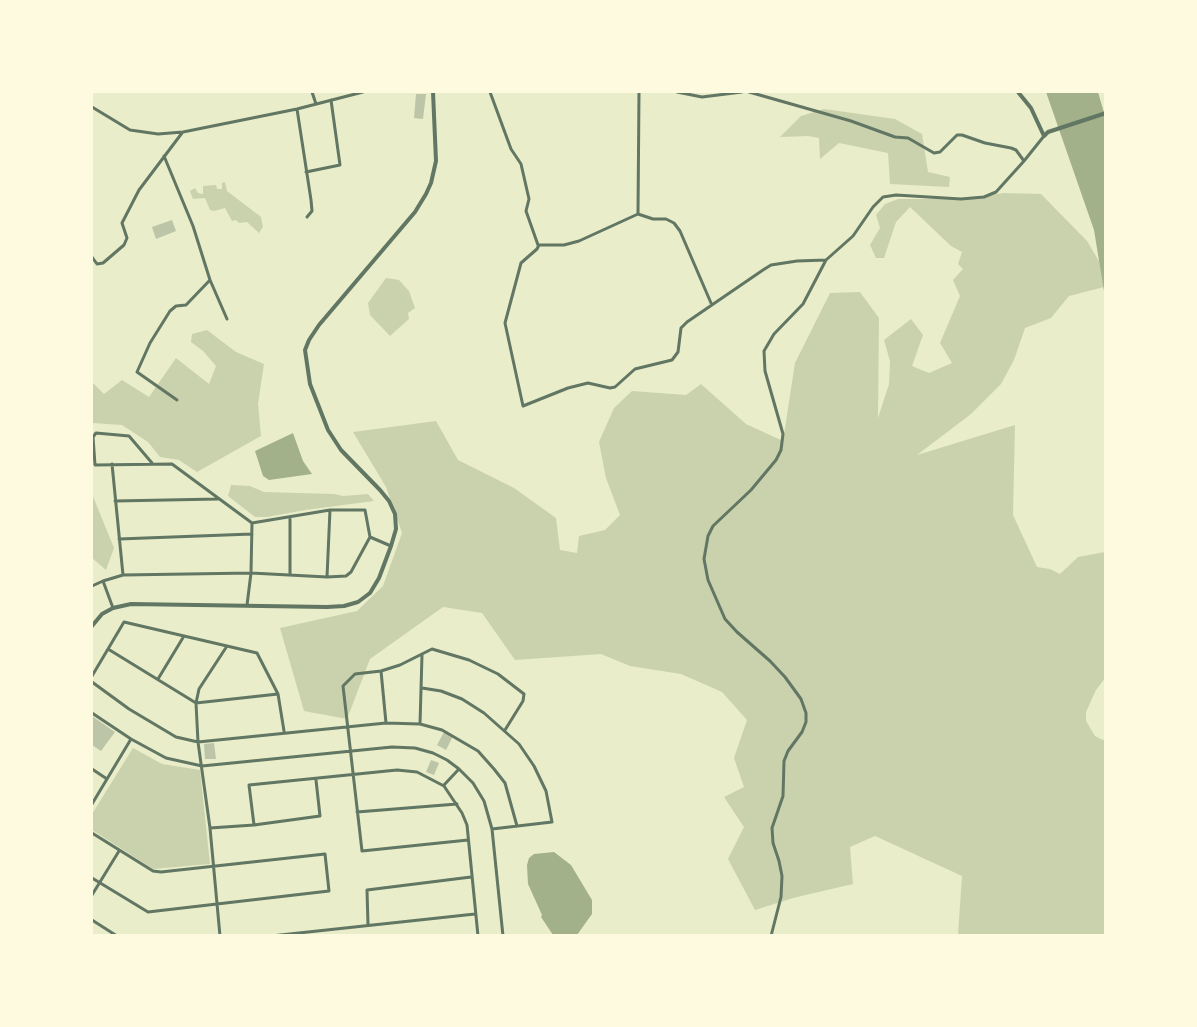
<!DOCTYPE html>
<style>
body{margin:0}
#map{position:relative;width:1197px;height:1027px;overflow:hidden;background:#e9edc9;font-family:Poppins,sans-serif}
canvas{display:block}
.frame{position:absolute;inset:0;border:93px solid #fefae0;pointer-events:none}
</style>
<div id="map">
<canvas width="1197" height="1027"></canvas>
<div class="frame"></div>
</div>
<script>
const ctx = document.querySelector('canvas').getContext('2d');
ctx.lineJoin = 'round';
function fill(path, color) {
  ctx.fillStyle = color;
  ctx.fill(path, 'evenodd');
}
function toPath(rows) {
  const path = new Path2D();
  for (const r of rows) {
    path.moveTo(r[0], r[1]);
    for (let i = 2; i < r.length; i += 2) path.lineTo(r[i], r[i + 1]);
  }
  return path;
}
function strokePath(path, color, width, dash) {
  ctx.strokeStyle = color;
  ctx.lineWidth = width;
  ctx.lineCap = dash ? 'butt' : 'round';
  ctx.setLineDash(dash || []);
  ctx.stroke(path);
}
const green = toPath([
 [824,109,895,119,922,134,928,172,950,177,949,187,890,184,888,153,839,143,820,159,819,138,808,136,780,137,801,116],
 [225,182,227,191,261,217,263,227,259,233,247,222,239,223,236,220,232,221,225,208,214,211,210,210,205,198,193,199,190,191,195,188,198,193,203,194,203,186,216,185,217,189,222,189,222,183],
 [1004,193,1041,194,1087,241,1100,263,1104,287,1069,296,1051,318,1025,328,1014,360,1001,384,971,414,917,455,1015,425,1013,515,1037,567,1050,569,1060,574,1078,557,1105,552,1105,678,1096,690,1086,712,1086,721,1095,736,1103,740,1105,739,1105,935,958,935,962,876,875,836,850,847,853,884,793,898,755,910,728,859,744,827,724,797,744,787,734,758,747,720,722,692,681,674,630,666,601,654,515,660,482,613,443,607,370,659,347,719,304,711,280,628,357,611,383,586,402,533,386,487,353,432,436,421,458,460,514,488,556,518,560,550,577,553,579,536,605,530,620,515,606,478,599,442,614,408,632,391,686,395,701,384,746,424,783,441,795,363,830,293,860,292,879,318,878,418,889,384,890,361,884,340,911,319,923,335,912,366,929,373,952,363,940,343,960,296,953,280,963,269,958,264,962,252,951,246,910,207,896,222,884,258,876,258,870,245,880,228,876,215,885,204,898,199,961,199],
 [386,278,399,280,409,291,415,308,408,313,409,319,390,336,370,315,368,303],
 [207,330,236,352,264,364,258,404,261,436,197,472,179,460,160,457,148,442,122,425,92,423,92,382,104,394,122,380,149,397,176,358,209,384,216,366,203,351,191,342,192,334],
 [231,485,250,486,264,492,334,494,343,496,368,494,374,501,305,510,267,517,255,517,228,496],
 [92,494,114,548,106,570,92,558],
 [133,748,162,764,200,770,210,864,153,869,92,830,92,814]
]);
const water = toPath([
 [1046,92,1098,92,1105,116,1105,297,1094,230],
 [293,433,303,461,312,474,269,480,263,476,255,451],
 [554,852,571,865,592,900,592,914,577,935,553,935,541,917,542,915,528,884,527,865,529,858,534,854]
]);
const building = toPath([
 [416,94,426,94,423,119,414,118],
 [172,220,176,231,156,239,152,227],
 [92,716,115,732,101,751,92,745],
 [444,732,453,736,446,750,437,745],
 [214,743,216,759,205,759,204,744],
 [431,760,439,763,434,775,426,772]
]);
const minor = toPath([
 [312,92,316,104],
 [490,92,511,149,521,164,529,199,526,211,538,245],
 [677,92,702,97,742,92],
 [749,92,851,121,895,137,908,138,934,153,940,152,957,135,962,135,985,143,1011,148,1016,150,1024,161],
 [92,107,130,130,158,134,183,132,297,109,363,92],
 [297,109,311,200,312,211,307,217],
 [164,156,193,226,210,280,186,305,176,306,170,311,150,343,137,372,177,400],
 [306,172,340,165,331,100],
 [638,214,639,92],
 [539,245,537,249,521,263,505,323,523,406,568,388,588,383,610,388,615,387,635,369,672,360,678,352,681,328,687,322,763,270,771,265,797,261,826,260],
 [539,245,564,245,579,241,638,214,653,219,666,219,674,223,680,231,711,303],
 [92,257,97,264,103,263,124,245,127,238,122,223,139,190,182,133],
 [210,280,227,319],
 [112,464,123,575],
 [115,501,218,499],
 [370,537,391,546],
 [119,539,252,534],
 [290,574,290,519],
 [327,577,330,510],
 [103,581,123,575,251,573,327,577,346,576,351,572,370,537,365,510,330,510,252,523,172,464,95,465,93,437,96,433,129,436,152,463],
 [92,586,103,581,113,608],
 [247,605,251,573,252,523],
 [108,649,196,703,278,694],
 [381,671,386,723],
 [92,676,124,622,257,653,278,694,284,731],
 [158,679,184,636],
 [92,682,129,709,176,737,198,742,386,723,420,724,442,730,478,751,494,769,505,783,517,826],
 [422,688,441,691,462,699,484,713,519,744,534,766,546,791,552,822,492,829],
 [92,713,131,739,166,758,202,766,392,747,415,748,433,753,447,760,459,769,473,783,484,801,492,829,503,936],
 [420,724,422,655],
 [92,769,107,779],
 [444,785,459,769],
 [92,804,131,739],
 [357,812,457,804],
 [254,825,249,785,397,770,417,772,444,786,462,813,467,825,478,936],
 [210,828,254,825,320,816,316,780],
 [92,833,153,871,161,872,325,854,329,891,148,912,92,878],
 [468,840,362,851,343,686,355,674,381,671,400,665,432,649,469,660,498,674,524,694,523,701,505,730],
 [92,895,119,851],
 [92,920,117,936],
 [368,925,367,890,471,877],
 [220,936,210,828,198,742,196,703,199,689,227,646],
 [271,936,475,914],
 [771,936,781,897,782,876,779,861,773,843,772,828,783,796,784,761,788,751,802,732,806,722,806,713,801,699,785,677,770,661,737,632,725,619,708,580,704,559,708,536,713,526,751,490,776,460,781,450,783,434,765,371,764,351,774,334,803,304,826,260,853,236,873,207,883,197,896,195,961,199,984,197,996,192,1024,161,1044,136]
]);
const tertiary = toPath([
 [1018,92,1031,108,1044,136,1048,132,1106,113],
 [92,626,102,614,113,608,131,604,327,607,344,606,358,602,370,593,379,578,391,546,396,529,395,514,389,501,380,490,341,450,328,430,310,384,305,350,309,340,319,325,415,212,426,194,431,183,436,161,433,92]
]);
fill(green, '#cad2ad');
fill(water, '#a3b18a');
fill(building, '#bcc5a7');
strokePath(minor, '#617663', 3);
strokePath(tertiary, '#617663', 4);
</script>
